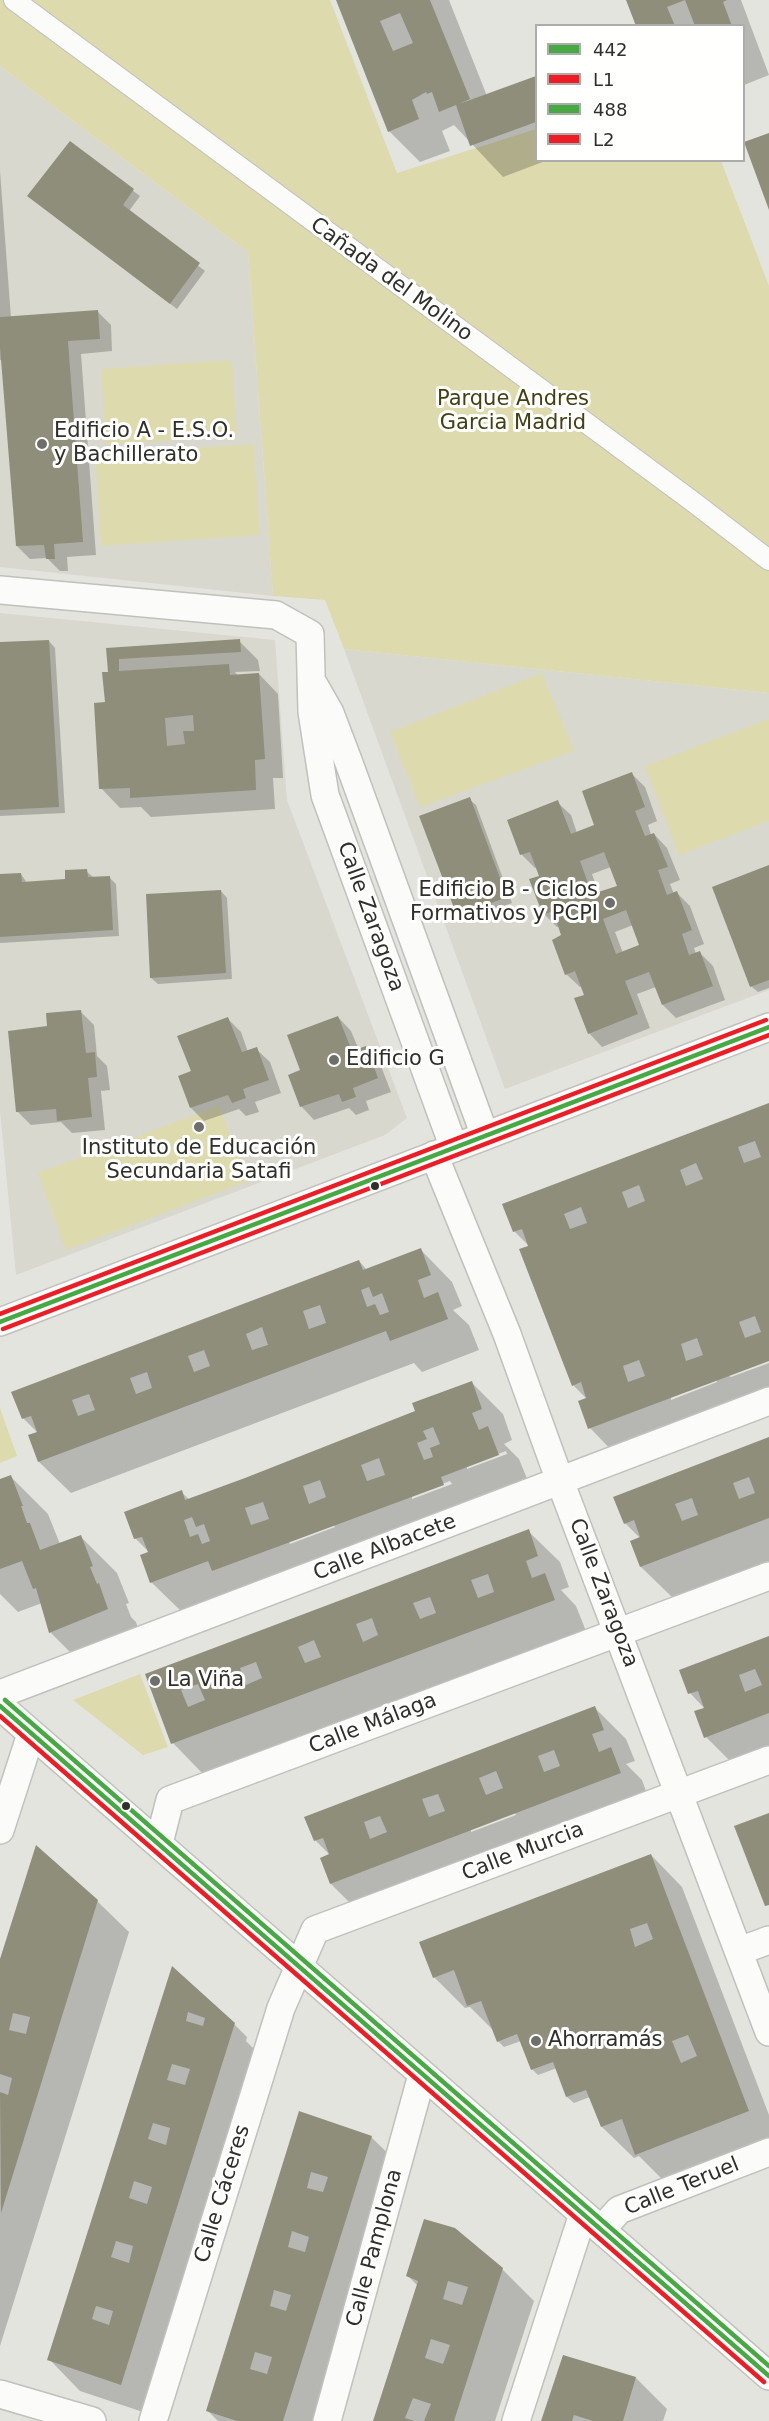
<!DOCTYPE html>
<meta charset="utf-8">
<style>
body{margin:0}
#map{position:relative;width:769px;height:2421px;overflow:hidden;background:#e4e4df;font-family:"DejaVu Sans",sans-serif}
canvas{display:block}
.legend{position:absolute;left:535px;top:24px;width:210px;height:138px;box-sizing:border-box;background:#fffffe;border:2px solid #acacaa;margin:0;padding:8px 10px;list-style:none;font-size:18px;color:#2f2f2c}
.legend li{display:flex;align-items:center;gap:12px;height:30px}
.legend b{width:30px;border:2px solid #acacaa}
</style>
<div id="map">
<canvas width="769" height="2421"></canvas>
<ul class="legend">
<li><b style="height:8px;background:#47a944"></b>442</li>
<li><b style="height:8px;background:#ee1c25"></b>L1</li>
<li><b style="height:8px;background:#47a944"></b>488</li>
<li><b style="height:8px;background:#ee1c25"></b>L2</li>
</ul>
</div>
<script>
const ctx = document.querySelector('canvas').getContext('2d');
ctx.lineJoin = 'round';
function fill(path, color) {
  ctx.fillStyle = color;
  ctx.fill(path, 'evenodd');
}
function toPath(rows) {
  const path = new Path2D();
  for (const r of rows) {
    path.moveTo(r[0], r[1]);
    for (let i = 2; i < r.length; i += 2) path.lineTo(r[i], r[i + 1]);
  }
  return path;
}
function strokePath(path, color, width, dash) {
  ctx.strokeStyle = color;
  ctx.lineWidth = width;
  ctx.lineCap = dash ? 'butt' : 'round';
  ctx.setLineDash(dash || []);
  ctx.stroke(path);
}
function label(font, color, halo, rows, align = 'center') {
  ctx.font = font + ' "DejaVu Sans",sans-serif';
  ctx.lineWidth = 6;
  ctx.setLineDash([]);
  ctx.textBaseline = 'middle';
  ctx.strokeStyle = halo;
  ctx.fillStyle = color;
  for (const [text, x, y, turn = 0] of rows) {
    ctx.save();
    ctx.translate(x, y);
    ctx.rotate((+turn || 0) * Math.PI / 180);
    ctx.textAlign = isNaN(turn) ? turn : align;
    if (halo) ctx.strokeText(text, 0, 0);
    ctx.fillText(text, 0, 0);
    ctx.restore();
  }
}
const built = toPath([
 [0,66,248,252,273,596,0,567],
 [0,613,275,640,287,800,407,1118,385,1135,16,1275,0,1111],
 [344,649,769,693,769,990,505,1089]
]);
const green = toPath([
 [0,0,330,0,397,173,536,129,536,160,721,161,769,286,769,693,344,649,325,600,273,596,248,252,0,66],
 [232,360,237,436,106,445,101,369],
 [254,444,260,535,101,546,95,455],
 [542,673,574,751,420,807,390,732],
 [769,719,769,821,679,855,645,766],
 [219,1106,248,1181,66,1250,38,1173],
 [0,1408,17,1456,0,1463],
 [140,1674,168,1747,143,1755,73,1700]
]);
const shadow = toPath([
 [339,0,449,0,487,96,536,77,536,160,548,160,503,177,454,125,442,131,450,151,420,162,389,131],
 [629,0,741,0,769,75,744,85,744,26,639,26],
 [70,143,140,196,129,211,205,271,177,309,36,202],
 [0,171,11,318,97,311,111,325,112,351,81,354,96,555,67,557,68,571,60,571,47,558,30,559,17,546,3,360,0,360],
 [49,641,55,648,65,813,0,816,0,644],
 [239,641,258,660,260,671,235,672,238,676,259,674,278,694,283,778,273,778,275,809,151,817,141,807,120,808,101,788,110,673,108,649],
 [632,774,645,787,657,821,648,825,651,835,654,834,667,848,680,880,670,884,674,894,677,893,690,906,704,944,694,948,696,954,700,953,713,966,725,1000,676,1018,663,1005,656,987,637,994,650,1028,602,1047,589,1033,586,995,582,986,580,987,566,974,563,936,560,927,557,927,544,914,541,876,537,867,535,868,522,855,509,821,557,802,571,815,577,833,596,826],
 [611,867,619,887,599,894,592,874],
 [633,925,641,946,623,953,615,932],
 [469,799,476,805,512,903,465,921,458,915],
 [769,867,769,988,758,992,751,986],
 [86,871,93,877,110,878,116,884,119,936,0,943,0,876,21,874,27,883,66,880],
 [221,891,227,898,232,979,158,984,151,978],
 [81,1012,94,1025,97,1056,107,1066,110,1090,101,1091,105,1130,72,1133,61,1122,31,1125,17,1111,49,1027],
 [338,1017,351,1031,359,1050,366,1048,379,1061,391,1092,366,1101,369,1110,356,1115,349,1108,314,1120,301,1106,302,1071],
 [228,1019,241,1032,248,1052,256,1049,270,1062,281,1093,255,1102,259,1112,246,1116,239,1109,204,1121,191,1108],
 [769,1105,769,1360,728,1375,731,1377,769,1363,769,1404,621,1460,590,1428,580,1402,587,1399,573,1385,530,1247,514,1231],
 [716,1379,717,1382,671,1400,671,1396],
 [421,1250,452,1282,462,1306,453,1310,469,1325,479,1350,422,1372,414,1363,71,1493,39,1462,30,1436,38,1433,23,1418,359,1261,367,1270],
 [471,1382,503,1414,512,1440,504,1444,519,1459,530,1486,183,1613,151,1582,150,1553,135,1538,181,1492,190,1500,417,1412],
 [506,1451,507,1454,467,1469,467,1466],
 [450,1481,452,1484,412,1499,412,1495],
 [333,1525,335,1527,290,1544,289,1541],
 [769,1439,769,1561,673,1598,641,1567,632,1542,640,1538,625,1523],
 [11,1477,48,1514,60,1544,80,1536,117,1573,129,1603,126,1604,131,1617,136,1622,144,1646,87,1669,50,1632,42,1603,18,1612,0,1594,0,1481],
 [528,1531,560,1562,569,1587,561,1590,576,1606,586,1631,204,1775,173,1743,147,1674],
 [769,1638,769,1756,737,1768,706,1737,705,1709,690,1693],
 [595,1708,626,1739,635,1761,626,1764,642,1780,651,1805,362,1915,331,1884,330,1855,315,1840],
 [514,1812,516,1815,471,1832,471,1829],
 [651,1855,682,1887,769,2115,769,2147,668,2185,639,2156,634,2158,602,2127,590,2097,574,2103,567,2097,557,2068,538,2075,532,2069,521,2041,504,2047,498,2041,494,2031,470,2007,465,2008,434,1977],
 [97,1901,129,1932,0,2346,0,1964],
 [172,1969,234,2024,247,2037,246,2041,264,2059,152,2415,80,2391,49,2359],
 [300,2113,371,2137,403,2168,324,2421,218,2421,208,2411],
 [502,2269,534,2301,495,2421,375,2421,418,2286,408,2276],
 [636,2378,667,2409,663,2421,543,2421]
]);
const building = toPath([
 [336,0,430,0,470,99,459,104,536,76,536,122,470,146,456,105,439,112,432,92,427,94,426,92,412,100,419,119,388,132],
 [400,13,413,43,393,51,380,21],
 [626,0,685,0,667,7,675,26,636,26],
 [685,0,727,0,723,2,732,26,695,26],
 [769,133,769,210,744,142],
 [70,141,134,189,123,205,200,263,170,304,27,196],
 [98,310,100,339,68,341,83,542,54,544,55,559,46,559,44,545,16,546,0,347,0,317],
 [240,639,241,652,119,659,119,671,229,664,230,675,259,673,265,759,255,760,256,790,130,798,130,788,99,789,94,703,105,702,102,672,108,672,106,648],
 [193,715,194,731,183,731,185,744,167,746,165,718],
 [49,640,59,807,0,810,0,642],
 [632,772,645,807,635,811,645,836,654,833,668,867,658,870,667,895,677,891,692,930,682,934,689,955,700,951,713,986,662,1005,649,972,625,981,638,1014,588,1034,574,998,584,995,575,971,565,975,552,940,561,935,553,911,543,915,529,879,539,876,530,852,520,855,507,820,558,800,571,834,594,825,582,791],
 [604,852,617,886,592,894,580,861],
 [626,910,639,945,616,954,603,919],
 [470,797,507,897,457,916,419,816],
 [769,865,769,980,750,987,712,887],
 [87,869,88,877,110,876,113,930,0,937,0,874,21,873,22,882,65,879,65,870],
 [221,890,226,973,150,978,146,894],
 [81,1010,86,1053,95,1052,97,1077,88,1078,92,1117,57,1121,56,1109,16,1112,8,1031,47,1026,46,1013],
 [338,1016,352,1051,366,1046,378,1078,353,1088,356,1097,342,1102,339,1094,300,1107,288,1075,300,1070,287,1035],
 [228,1017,242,1052,257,1047,269,1080,243,1089,246,1098,232,1103,228,1095,190,1108,178,1076,191,1071,177,1036],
 [769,1103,769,1361,588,1429,578,1401,586,1398,581,1382,572,1386,519,1249,528,1246,522,1229,513,1232,502,1204],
 [755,1141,761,1157,744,1163,738,1147],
 [696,1163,703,1179,686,1186,680,1170],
 [639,1185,645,1201,628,1208,622,1192],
 [581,1207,587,1223,570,1229,564,1214],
 [755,1316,761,1332,745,1338,739,1322],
 [697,1338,703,1355,686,1361,681,1344],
 [639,1360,645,1376,628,1382,623,1366],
 [421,1248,431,1275,418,1280,424,1298,438,1292,448,1319,390,1341,386,1331,38,1462,28,1435,37,1432,31,1416,22,1419,11,1392,359,1260,363,1270],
 [369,1287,373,1297,382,1293,389,1312,380,1315,375,1304,367,1307,361,1290],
 [320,1305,326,1323,309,1329,303,1311],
 [262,1327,268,1345,252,1350,246,1334],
 [204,1350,210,1366,194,1372,188,1356],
 [147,1372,152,1388,136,1394,130,1378],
 [89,1394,95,1410,78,1416,72,1400],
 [472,1381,482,1409,472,1413,479,1430,488,1426,499,1455,441,1477,444,1485,212,1571,208,1561,150,1583,140,1555,148,1552,142,1537,134,1539,124,1512,182,1490,185,1500,245,1478,415,1411,412,1403],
 [433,1427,440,1444,430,1448,433,1457,424,1460,417,1443,427,1439,423,1431],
 [379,1458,385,1475,367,1481,361,1465],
 [320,1480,326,1497,309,1504,303,1486],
 [263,1502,269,1519,251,1525,245,1508],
 [192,1517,196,1527,204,1524,210,1541,202,1544,198,1534,190,1537,184,1520],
 [769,1437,769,1518,640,1567,630,1541,640,1537,634,1520,624,1524,613,1497],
 [749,1477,755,1493,739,1499,733,1483],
 [692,1498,698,1515,682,1521,675,1504],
 [11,1475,23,1506,21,1506,27,1523,30,1523,40,1550,81,1535,93,1566,90,1567,97,1584,99,1583,108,1609,49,1633,36,1588,33,1589,22,1561,0,1569,0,1479],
 [529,1529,538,1556,526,1561,532,1578,545,1573,555,1600,171,1744,145,1674],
 [488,1574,494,1592,478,1598,471,1580],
 [430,1597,436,1613,420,1619,413,1603],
 [372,1618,378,1635,363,1642,356,1624],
 [314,1640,321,1657,305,1663,298,1647],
 [256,1662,262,1678,246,1685,240,1668],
 [198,1684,205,1700,188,1707,181,1690],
 [769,1636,769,1713,704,1738,694,1711,704,1708,698,1691,688,1694,679,1670],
 [755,1669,762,1685,745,1692,739,1675],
 [595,1706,604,1730,592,1734,599,1752,611,1747,621,1773,330,1884,320,1858,329,1854,323,1838,314,1841,304,1817],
 [554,1750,560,1766,544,1772,538,1756],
 [496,1771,503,1788,486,1795,479,1778],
 [438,1794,445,1811,429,1817,422,1799],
 [380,1816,387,1832,370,1839,364,1822],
 [769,1813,769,1905,765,1906,734,1826],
 [36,1845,98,1900,1,2213,0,2092,8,2095,12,2078,0,2074,0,1959],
 [13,2013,30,2017,26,2034,9,2030],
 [651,1854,749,2111,635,2155,622,2119,601,2127,586,2090,566,2097,553,2062,531,2070,517,2034,497,2042,481,2001,467,2006,454,1970,433,1978,419,1942],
 [647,1923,653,1939,635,1947,630,1929],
 [688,2035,697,2056,681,2063,672,2041],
 [172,1966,235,2023,121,2385,47,2360],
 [188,2012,205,2018,203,2026,186,2021],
 [172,2064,190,2069,185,2085,167,2080],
 [153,2123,170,2128,166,2145,148,2139],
 [134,2181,152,2187,147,2204,129,2198],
 [116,2241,133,2246,129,2263,111,2257],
 [96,2306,113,2311,109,2325,92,2319],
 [299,2111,372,2136,283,2421,237,2421,206,2411],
 [311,2172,328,2177,323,2192,307,2188],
 [292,2231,309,2237,305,2252,288,2247],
 [274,2290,291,2295,286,2311,270,2306],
 [255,2352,272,2357,267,2374,250,2369],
 [424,2219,455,2228,503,2268,454,2421,424,2421,431,2404,413,2398,405,2418,414,2421,373,2421,418,2281,406,2276],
 [448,2281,468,2287,462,2305,443,2299],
 [431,2339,450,2345,443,2364,425,2358],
 [563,2355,636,2377,623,2421,593,2421,574,2415,572,2421,541,2421]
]);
const pedestrian = toPath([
 [14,0,692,501,769,560]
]);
const minor = toPath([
 [0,590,276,615,310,634,312,712,325,795,454,1148],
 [314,685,330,713,349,763,485,1136],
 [434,1155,507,1334,560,1481,769,2032],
 [0,1322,769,1027],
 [0,1694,769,1401],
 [0,1706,769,2376],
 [0,1830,31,1734],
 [159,1843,170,1800,769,1576],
 [739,1951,769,1940],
 [601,2230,619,2210,769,2152],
 [0,2394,92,2421],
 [153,2421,281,2008,315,1930,769,1760],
 [327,2421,422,2075],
 [516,2421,583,2214]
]);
const bus1 = toPath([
 [0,1322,769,1027],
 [0,1706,769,2376]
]);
const bus2 = toPath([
 [3,1329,769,1035],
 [0,1716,764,2382]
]);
const bus3 = toPath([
 [5,1700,769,2366]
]);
const bus4 = toPath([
 [0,1314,766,1020]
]);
const markers = [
 [42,444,6,"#6e6e6b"],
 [610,903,6,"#6e6e6b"],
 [334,1060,6,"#6e6e6b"],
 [199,1127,6,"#6e6e6b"],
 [375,1186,5,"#2f2f2c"],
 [155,1681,6,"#6e6e6b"],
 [126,1806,5,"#2f2f2c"],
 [536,2041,6,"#6e6e6b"]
];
const streetNames = [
 ["Cañada del Molino",391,280,36],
 ["Calle Zaragoza",370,917,70],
 ["Calle Albacete",385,1548,-21],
 ["Calle Zaragoza",603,1593,69],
 ["Calle Málaga",373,1724,-21],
 ["Calle Murcia",523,1852,-21],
 ["Calle Teruel",682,2187,-22],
 ["Calle Cáceres",223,2194,-73],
 ["Calle Pamplona",375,2248,-75]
];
const parkNames = [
 ["Parque Andres",513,400],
 ["Garcia Madrid",513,424]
];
const poiNames = [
 ["Edificio A - E.S.O.",54,432],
 ["y Bachillerato",54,456],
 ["Edificio B - Ciclos",598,891,"right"],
 ["Formativos y PCPI",598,915,"right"],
 ["Edificio G",346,1060],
 ["Instituto de Educación",199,1149,"center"],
 ["Secundaria Satafi",199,1173,"center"],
 ["La Viña",167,1681],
 ["Ahorramás",548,2041]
];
fill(built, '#d9d8ce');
fill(green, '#dddaad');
fill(shadow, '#0003');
fill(building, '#8f8e7a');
strokePath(pedestrian, '#c0c0bc', 22);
strokePath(minor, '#c0c0bc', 30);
strokePath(pedestrian, '#fbfbfa', 20);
strokePath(minor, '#fbfbfa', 27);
strokePath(bus1, '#47a944', 4.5);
strokePath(bus2, '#ee1c25', 4.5);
strokePath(bus3, '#47a944', 4.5);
strokePath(bus4, '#ee1c25', 4.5);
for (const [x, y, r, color] of markers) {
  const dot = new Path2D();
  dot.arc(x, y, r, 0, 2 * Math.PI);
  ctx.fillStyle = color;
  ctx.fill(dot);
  strokePath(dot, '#fffffe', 2);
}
label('21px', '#2f2f2c', '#fffffe', streetNames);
label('21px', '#434015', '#fffffe', parkNames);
label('21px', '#2f2f2c', '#fffffe', poiNames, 'left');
</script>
